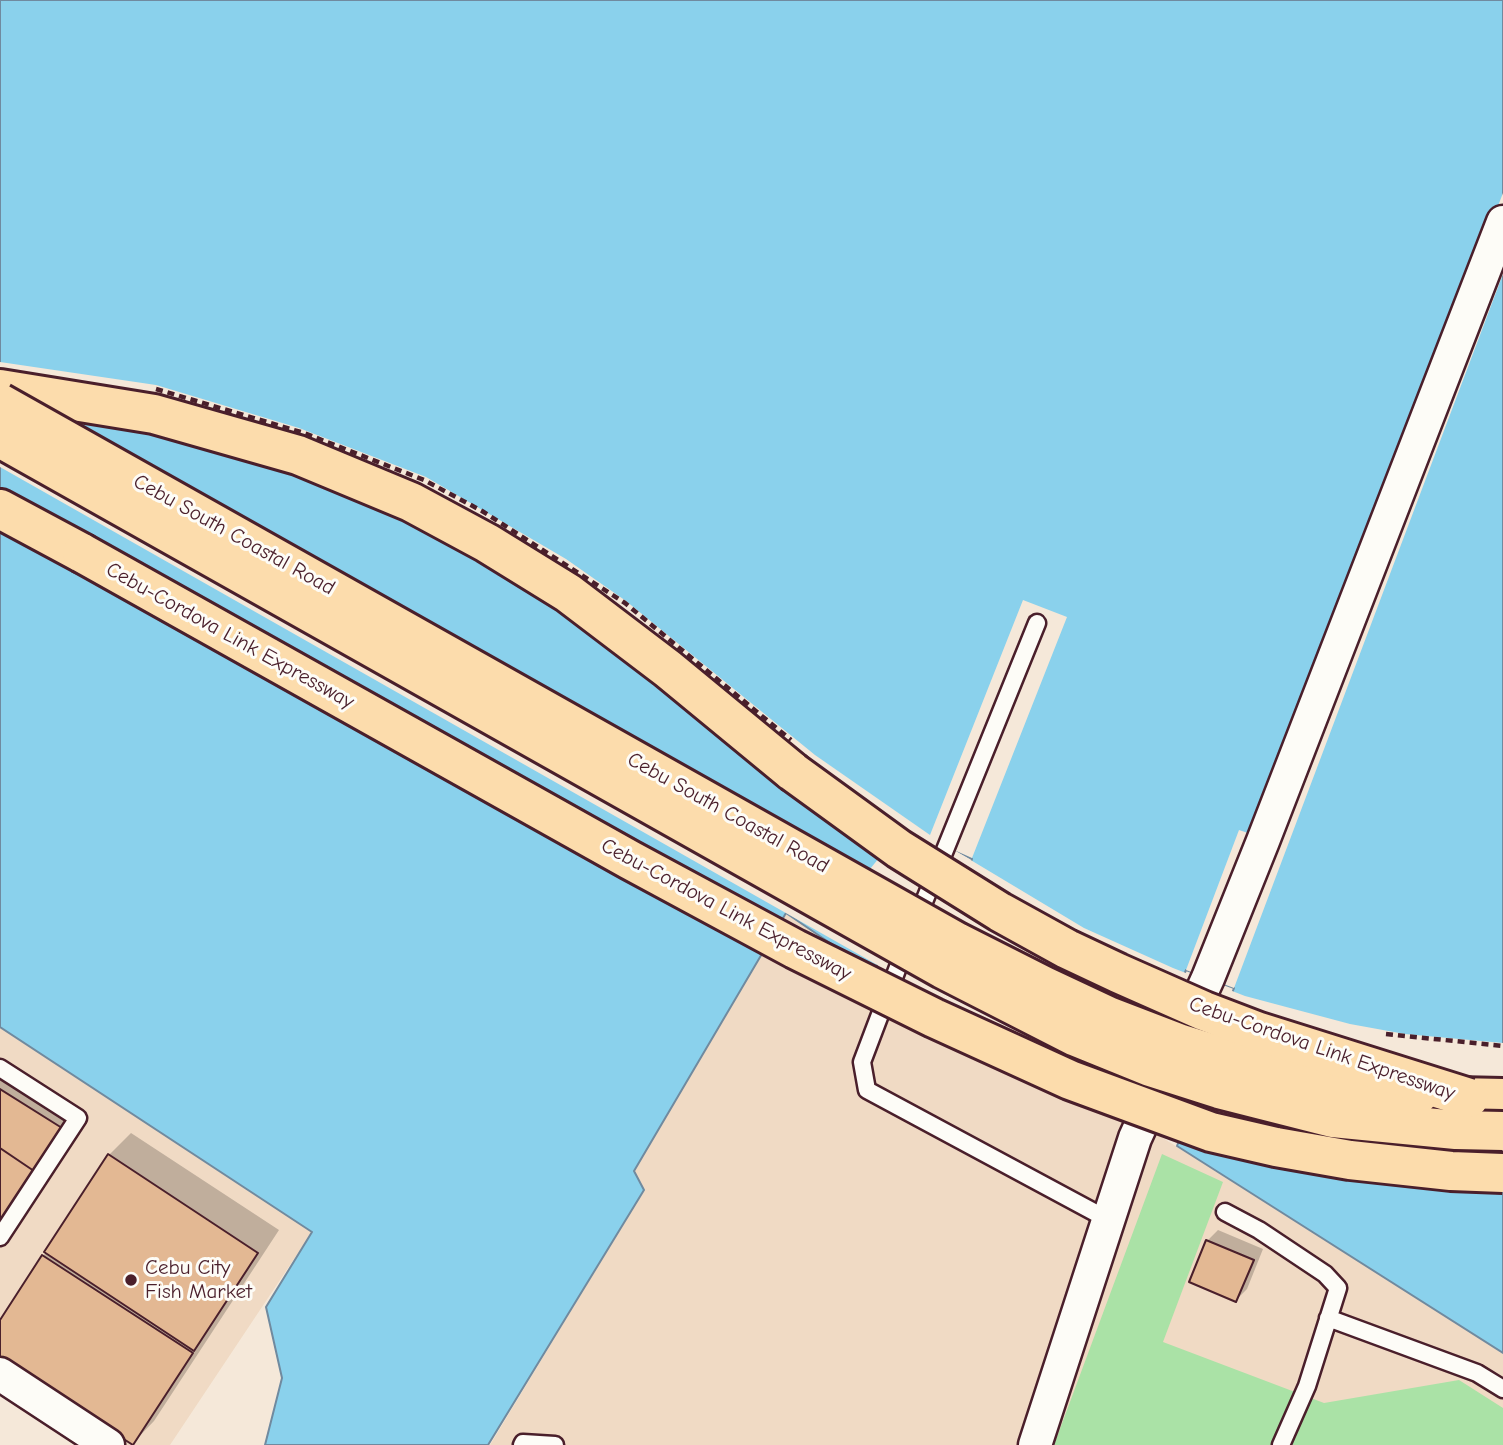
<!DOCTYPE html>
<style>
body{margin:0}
canvas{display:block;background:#f5e8d9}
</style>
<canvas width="1503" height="1445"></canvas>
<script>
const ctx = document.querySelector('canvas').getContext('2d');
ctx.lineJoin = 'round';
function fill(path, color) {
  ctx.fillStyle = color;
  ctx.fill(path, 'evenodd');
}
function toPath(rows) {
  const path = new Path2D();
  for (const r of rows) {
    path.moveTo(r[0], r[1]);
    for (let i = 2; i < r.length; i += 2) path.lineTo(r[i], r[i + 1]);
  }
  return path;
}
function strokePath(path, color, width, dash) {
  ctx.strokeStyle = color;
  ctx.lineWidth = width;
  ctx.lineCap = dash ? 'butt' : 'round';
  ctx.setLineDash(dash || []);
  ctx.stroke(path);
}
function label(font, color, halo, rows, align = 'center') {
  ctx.font = font + ' "Comic Neue",sans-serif';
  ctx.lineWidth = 6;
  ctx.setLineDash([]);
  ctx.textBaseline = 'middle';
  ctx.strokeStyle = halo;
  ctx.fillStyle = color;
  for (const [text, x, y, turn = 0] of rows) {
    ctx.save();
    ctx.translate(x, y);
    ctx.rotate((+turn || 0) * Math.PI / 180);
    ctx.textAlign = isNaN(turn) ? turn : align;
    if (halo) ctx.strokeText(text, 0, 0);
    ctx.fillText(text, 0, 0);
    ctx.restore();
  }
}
const built = toPath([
 [786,913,874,973,1125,1114,1503,1353,1503,1445,490,1445,644,1190,634,1171],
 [0,1027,312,1232,170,1445,121,1445,0,1367]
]);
const green = toPath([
 [1162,1154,1223,1182,1163,1342,1324,1403,1459,1380,1503,1408,1503,1445,1054,1445]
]);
const water = toPath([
 [0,0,1503,0,1503,1353,1177,1146,1234,988,1186,970,1125,1114,922,1004,972,859,930,836,874,973,786,913,634,1171,644,1190,488,1445,265,1445,282,1378,266,1307,312,1232,0,1027,0,0]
]);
const pier = toPath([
 [1503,193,1503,274,1234,988,1186,970,1239,830,1254,835],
 [0,362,156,385,299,428,426,477,566,559,626,601,815,755,930,835,1023,600,1067,617,972,858,954,850,1084,928,1173,968,1245,996,1350,1024,1405,1034,1503,1043,1503,1151,1464,1152,1352,1144,1209,1113,1188,1106,1230,990,1188,974,1140,1088,1069,1063,923,991,967,860,932,841,881,967,0,467],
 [52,417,153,433,296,476,406,523,540,596,655,682,879,858,870,869,847,857,113,453]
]);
const shadow = toPath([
 [0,1061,77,1111,0,1225],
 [131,1133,279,1230,154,1421,132,1444,0,1358,0,1323,109,1155],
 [1218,1230,1263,1249,1247,1289,1236,1300,1207,1241]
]);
const building = toPath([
 [0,1089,62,1128,34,1171,0,1148,0,1089],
 [0,1148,34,1171,0,1223,0,1148],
 [108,1154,258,1253,194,1351,44,1252,108,1154],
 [1206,1240,1254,1260,1236,1302,1189,1282,1206,1240],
 [42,1255,193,1353,133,1445,0,1360,0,1320,42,1255]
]);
const service = toPath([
 [917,919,1037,623],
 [906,946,862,1062,867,1090,1107,1219],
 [0,1068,78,1118,0,1237],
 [1225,1212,1259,1230,1325,1274,1338,1288,1307,1386,1281,1445],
 [1328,1318,1477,1373,1503,1389],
 [522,1445,523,1443,555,1445]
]);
const minor = toPath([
 [0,1374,108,1445],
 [1035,1445,1135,1138,1208,978,1263,841,1503,222]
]);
const trunk = toPath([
 [1457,1097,1503,1098]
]);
const motorway = toPath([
 [0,389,154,414,298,455,411,502,487,543,568,593,668,669,793,772],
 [0,509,82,553]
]);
const pathBridge = toPath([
 [156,389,304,433,424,480,482,511,625,603,791,740],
 [1386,1034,1503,1046]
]);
const trunkBridge = toPath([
 [0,403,957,942,1044,986,1108,1016,1181,1044,1233,1060,1345,1084,1420,1093],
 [0,438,943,969,1076,1037,1150,1067,1219,1089,1333,1118,1456,1130,1503,1131]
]);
const motorwayBridge = toPath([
 [82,553,630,860,795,949,934,1018,1070,1080,1211,1132,1276,1147,1350,1160,1451,1171,1503,1173],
 [793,772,899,849,1000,912,1067,949,1118,973,1204,1011,1259,1032,1469,1098]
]);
const markers = [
 [131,1280,7,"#4a1f2b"]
];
const streetNames = [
 ["Cebu South Coastal Road",234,535,29],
 ["Cebu-Cordova Link Expressway",230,636,29],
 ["Cebu South Coastal Road",728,813,29],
 ["Cebu-Cordova Link Expressway",726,910,28],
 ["Cebu-Cordova Link Expressway",1322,1049,19]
];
const poiNames = [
 ["Cebu City",145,1268],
 ["Fish Market",145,1292]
];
fill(built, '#f0dac4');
fill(green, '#aae2a6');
fill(water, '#8ad1ec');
strokePath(water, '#708a9f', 2);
fill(pier, '#f5e8d9');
fill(shadow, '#0003');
fill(building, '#e3b893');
strokePath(building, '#4a1f2b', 2);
strokePath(service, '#4a1f2b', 21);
strokePath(minor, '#4a1f2b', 37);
strokePath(trunk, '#4a1f2b', 44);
strokePath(motorway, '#4a1f2b', 44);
strokePath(service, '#fdfcf7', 16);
strokePath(minor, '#fdfcf7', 32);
strokePath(trunk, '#fcdcac', 38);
strokePath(motorway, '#fcdcac', 38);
strokePath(trunkBridge, '#4a1f2b', 44, []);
strokePath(motorwayBridge, '#4a1f2b', 44, []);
strokePath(pathBridge, '#4a1f2b', 4.5, [7, 5]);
strokePath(trunkBridge, '#fcdcac', 38);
strokePath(motorwayBridge, '#fcdcac', 38);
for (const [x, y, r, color] of markers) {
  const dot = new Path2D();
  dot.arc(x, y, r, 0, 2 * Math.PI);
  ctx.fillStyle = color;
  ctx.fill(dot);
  strokePath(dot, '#fdfcf7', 2.5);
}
label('21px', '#4a1f2b', '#fdfcf7', streetNames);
label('21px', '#4a1f2b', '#fdfcf7', poiNames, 'left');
</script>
